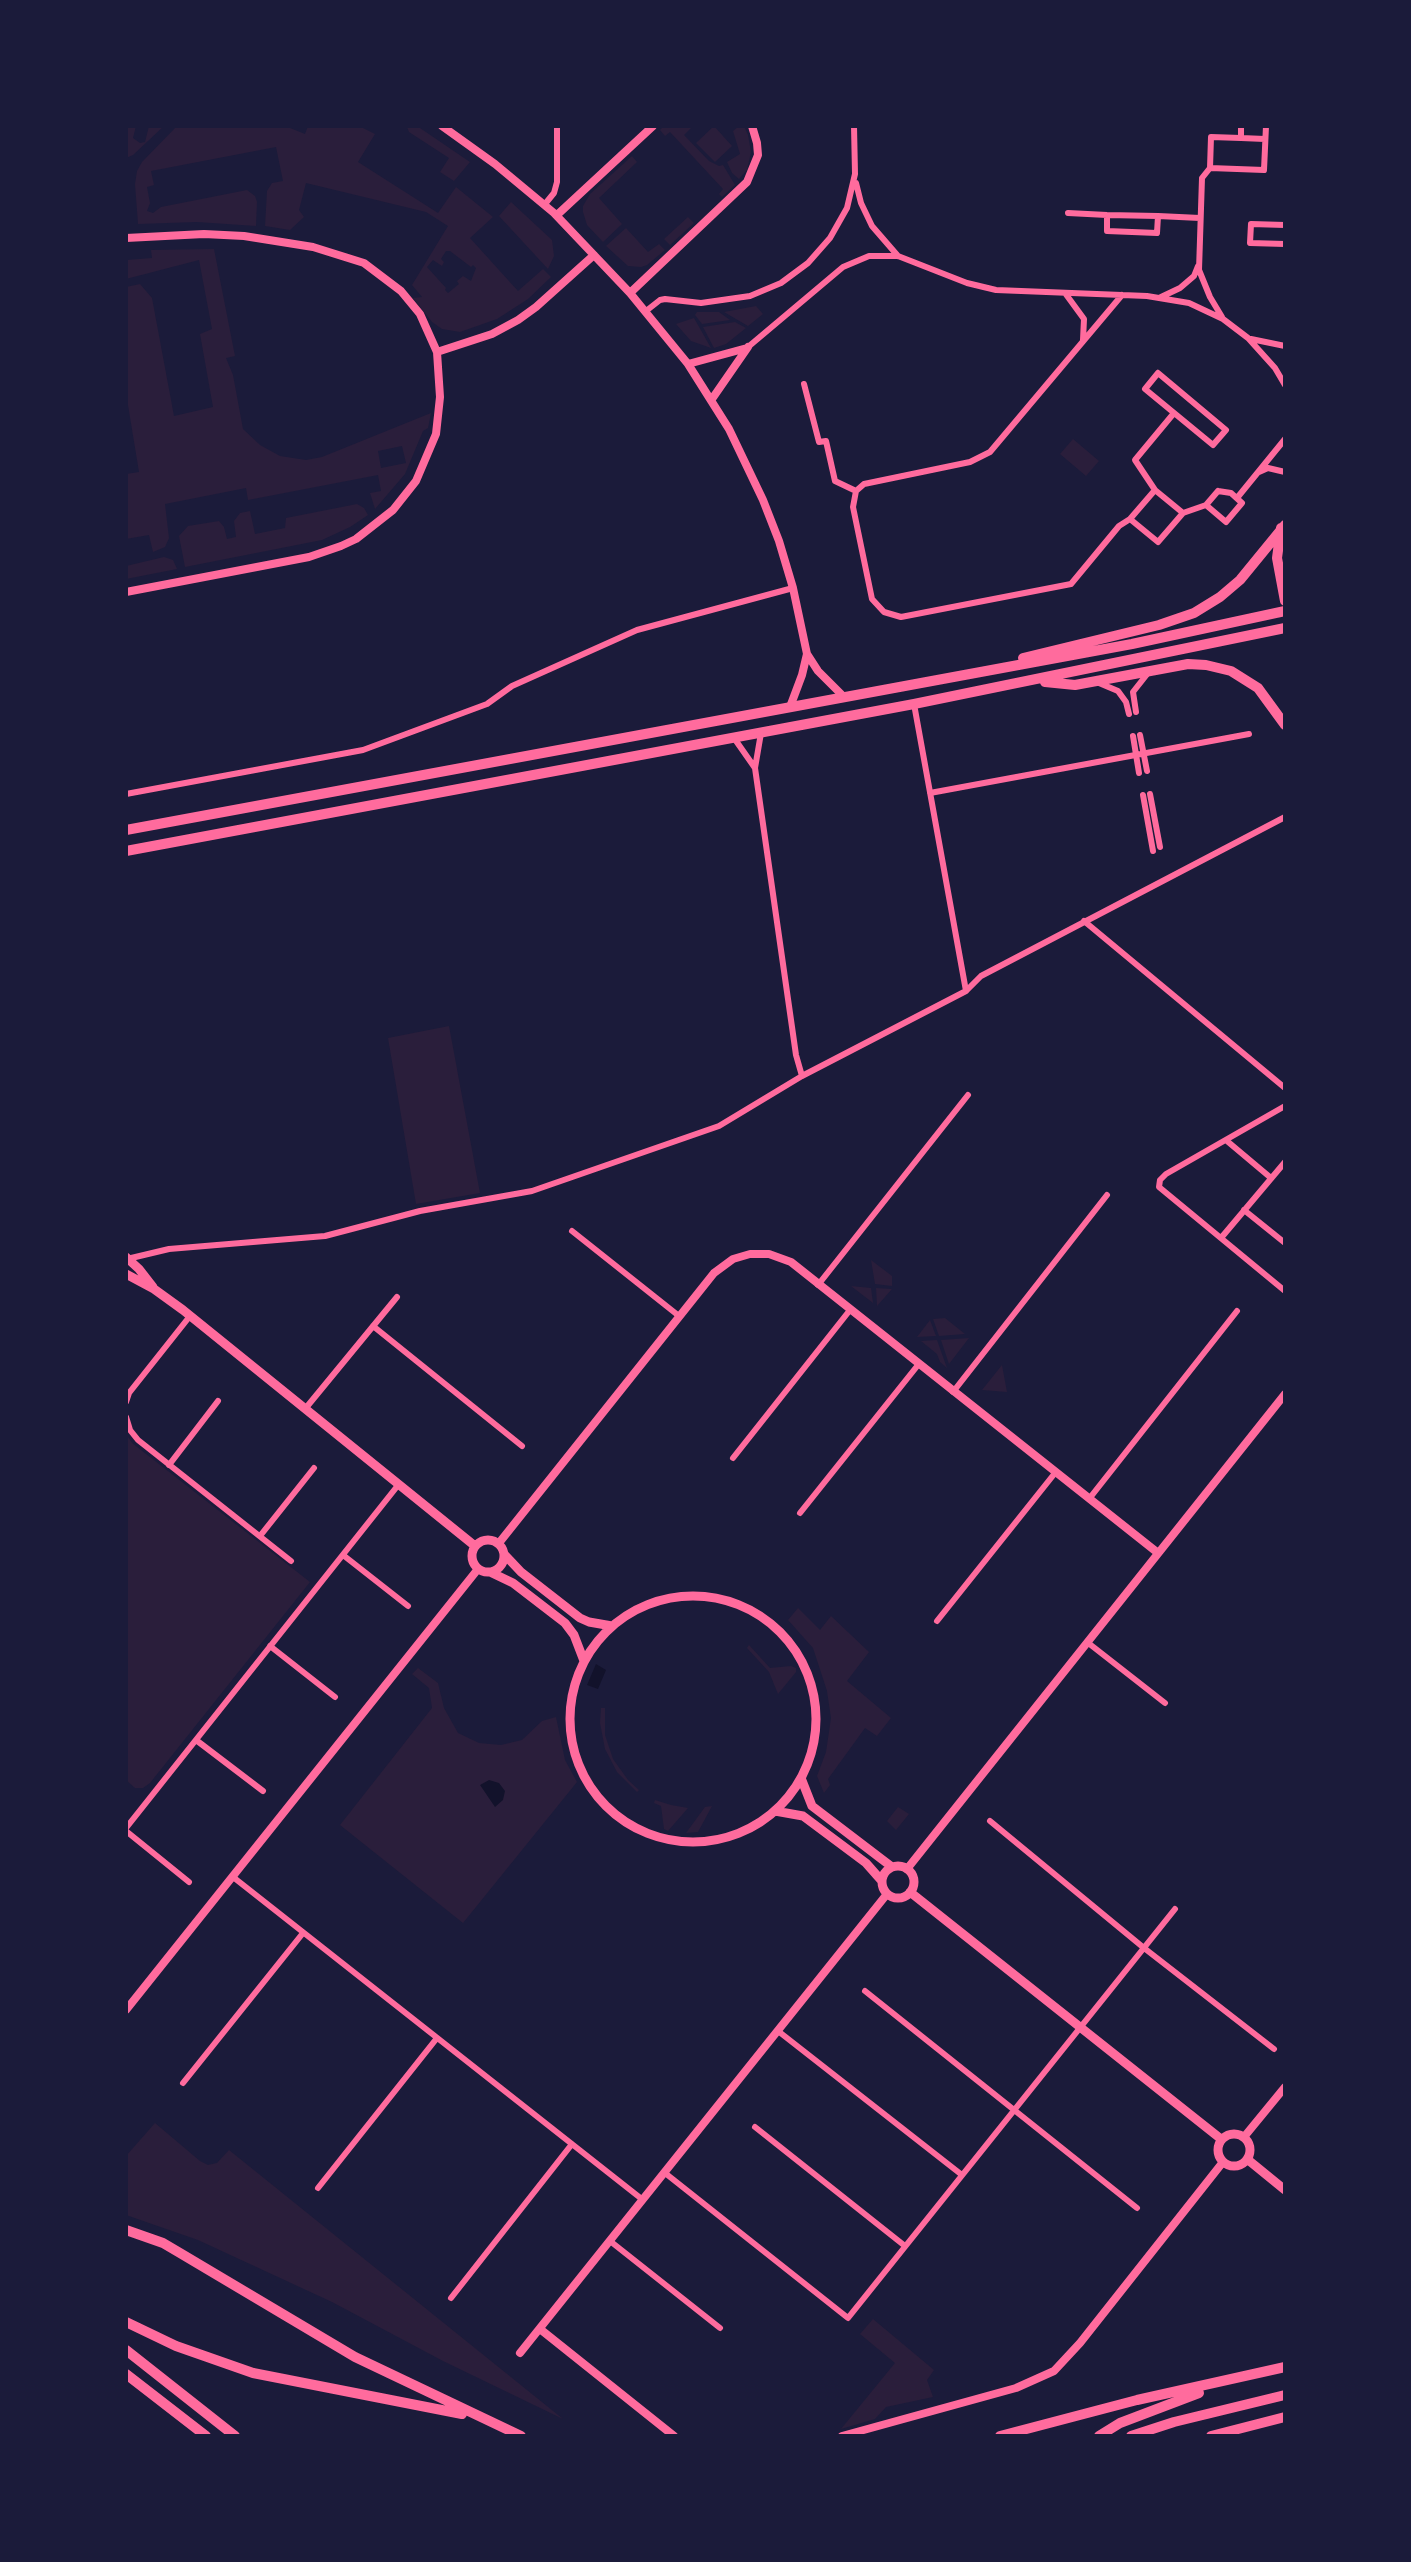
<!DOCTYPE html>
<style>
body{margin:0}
#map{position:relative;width:1411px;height:2562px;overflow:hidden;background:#1b1b3a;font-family:Inter,sans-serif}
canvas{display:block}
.frame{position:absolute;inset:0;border:128px solid #1b1b3a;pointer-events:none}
</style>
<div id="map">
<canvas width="1411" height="2562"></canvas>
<div class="frame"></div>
</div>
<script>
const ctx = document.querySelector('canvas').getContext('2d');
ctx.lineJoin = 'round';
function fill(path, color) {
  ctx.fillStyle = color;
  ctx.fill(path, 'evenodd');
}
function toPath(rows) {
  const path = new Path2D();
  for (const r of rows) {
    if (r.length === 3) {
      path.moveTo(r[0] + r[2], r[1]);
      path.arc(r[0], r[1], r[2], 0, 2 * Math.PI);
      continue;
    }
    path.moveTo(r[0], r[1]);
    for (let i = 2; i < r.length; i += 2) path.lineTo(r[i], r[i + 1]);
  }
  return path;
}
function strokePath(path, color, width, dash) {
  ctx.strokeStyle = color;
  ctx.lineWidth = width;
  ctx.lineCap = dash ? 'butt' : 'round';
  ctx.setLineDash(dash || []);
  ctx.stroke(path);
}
const green = toPath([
 [126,126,136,126,133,138,140,143,145,142,149,126,164,126,133,155,126,158],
 [177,126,285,126,305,134,308,126,359,126,375,134,358,162,438,213,456,187,493,217,470,238,518,291,543,269,551,277,528,299,497,319,460,332,442,329,432,322,413,298,422,297,412,285,448,226,426,212,306,183,299,210,304,217,290,230,265,226,267,191,272,183,283,181,276,147,151,171,154,185,147,187,150,203,147,211,153,213,161,207,247,190,255,196,257,202,256,226,197,222,138,224,135,184,137,171,142,162],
 [446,251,450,251,471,267,473,265,476,268,471,281,463,276,457,281,459,284,448,293,445,290,446,288,427,267,433,260,442,266,444,262,441,259],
 [417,126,470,162,454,181,440,172,449,158,409,132,407,127],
 [664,126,693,126,684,135,709,161,719,166,723,165,735,185,722,197,719,194,723,189,670,132,665,136,660,130],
 [714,126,732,146,715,162,696,143],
 [739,126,744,126,748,135,751,152,747,170,739,179,732,173,727,162,740,154,733,131],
 [632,156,637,162,599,198,622,224,603,242,587,225,583,212,583,206,590,194],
 [511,202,552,240,554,256,548,269,499,216],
 [688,217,694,223,670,245,664,239],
 [626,228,648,252,659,244,665,250,647,265,641,267,628,266,606,246],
 [214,249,235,356,226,358,233,375,243,429,260,445,280,456,306,460,322,457,431,413,428,428,423,431,405,474,375,509,370,493,381,491,378,475,248,500,246,488,165,504,169,538,165,547,153,552,149,535,126,539,126,474,139,472,126,393,126,287,140,284,152,298,174,416,213,407,200,334,212,329,199,260,126,279,126,260,152,258,151,250],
 [402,446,406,463,381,468,378,451],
 [756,306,763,314,748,326,724,312],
 [697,312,719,312,730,320,702,324,695,315],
 [694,318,711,348,691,341,676,324],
 [735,322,746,328,726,344,714,348,703,327],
 [1073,439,1099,461,1086,476,1060,454],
 [357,504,364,508,368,515,350,527,322,540,185,567,179,536,188,526,219,521,224,527,227,539,236,537,234,521,240,513,250,511,255,534,285,528,286,518],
 [164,557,173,560,177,569,126,579,126,566],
 [449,1026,480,1193,416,1204,388,1038],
 [871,1260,892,1276,892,1286,875,1284],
 [851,1286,871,1288,873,1303],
 [876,1288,892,1289,877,1306],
 [945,1318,965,1334,939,1336,933,1319],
 [930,1320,936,1336,917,1337],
 [969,1338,949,1364,941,1340],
 [937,1340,947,1368,940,1362,937,1354,921,1341],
 [1002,1365,1007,1392,982,1390],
 [126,1434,132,1443,310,1582,150,1783,143,1788,135,1788,126,1780],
 [798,1608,820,1630,831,1616,869,1652,847,1681,891,1718,877,1736,865,1728,828,1779,830,1785,824,1793,817,1776,826,1752,831,1718,827,1691,813,1648,788,1620],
 [749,1645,770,1668,791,1666,796,1668,796,1672,778,1694,769,1672,747,1648],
 [418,1668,438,1683,444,1708,458,1733,479,1743,501,1745,522,1740,542,1721,556,1717,565,1760,577,1782,463,1923,340,1825,432,1708,429,1688,412,1674],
 [601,1708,605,1708,605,1735,613,1759,628,1780,639,1790,637,1792,617,1772,605,1749,600,1723],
 [655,1800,671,1805,688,1808,668,1831,664,1829,661,1806,654,1803],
 [712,1806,698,1832,686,1833,705,1807],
 [898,1807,909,1814,896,1830,887,1821],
 [155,2123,200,2161,208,2165,217,2163,229,2150,563,2419,443,2361,332,2302,198,2240,126,2215,126,2156],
 [873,2319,934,2370,927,2380,933,2397,886,2407,875,2419,841,2429,895,2363,860,2334]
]);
const water = toPath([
 [596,1664,606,1670,598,1689,587,1685],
 [489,1780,499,1783,505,1791,503,1800,495,1807,480,1785]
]);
const minor = toPath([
 [1241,138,1265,139],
 [1210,168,1264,170,1266,126],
 [856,183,861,203,872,226,898,256],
 [545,204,554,193,557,182,557,126],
 [1068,213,1107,215,1158,216,1157,233,1107,231,1107,215],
 [1158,216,1200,218],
 [1285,225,1251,224,1250,243,1285,244],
 [1065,293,1084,319,1083,340],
 [1122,295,990,452,970,462,864,484,856,491,853,507,872,599,884,612,901,617,1071,584,1119,526,1130,519],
 [1161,297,1180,288,1194,276,1198,266],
 [646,311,660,300,665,299,701,303,750,296,781,283,808,263,830,238,847,208,855,174,854,126],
 [1222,317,1210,297,1199,270,1202,178,1210,168,1211,137,1241,138,1241,126],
 [1251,339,1285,346],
 [748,347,843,267,869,256,898,256,967,283,996,290,1147,296,1189,303,1223,319,1248,338,1275,368,1285,385],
 [1158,373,1226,430,1213,445,1145,389,1158,373],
 [804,384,819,442,826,441,835,481,856,491],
 [1259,472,1268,468,1285,472],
 [1155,490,1135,460,1174,413],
 [1218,491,1231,493,1242,503,1226,522,1206,505,1218,491],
 [1237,498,1285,439],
 [1183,513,1155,490,1130,519,1158,542,1183,513,1206,505],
 [1099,683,1118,691,1126,702,1129,714],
 [914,704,966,991],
 [1136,712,1133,692,1148,673],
 [761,733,755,768,796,1055,802,1076],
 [1140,735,1147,771],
 [1133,736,1139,773],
 [734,738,755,768],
 [930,793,1249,734],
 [126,794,363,750,487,704,512,686,637,630,793,588],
 [1150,794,1160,847],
 [1143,795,1153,851],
 [1084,921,1285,1088],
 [1285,1106,1166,1174,1160,1180,1159,1187,1285,1291],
 [1227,1141,1271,1178],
 [1244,1210,1285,1243],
 [572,1231,679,1316],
 [1221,1238,1285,1162],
 [127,1259,169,1249,325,1236,420,1211,532,1191,719,1126,802,1076,966,991,981,976,1285,817],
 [818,1285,968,1095],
 [373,1326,522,1446],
 [953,1392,1107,1195],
 [126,1402,129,1393,190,1316],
 [305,1409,397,1297],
 [126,1417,130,1430,138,1440,291,1561],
 [733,1458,850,1310],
 [169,1465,218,1401],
 [1089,1499,1237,1311],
 [800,1513,918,1365],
 [260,1536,314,1468],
 [343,1555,408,1606],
 [937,1621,1055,1473],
 [1087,1642,1165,1703],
 [270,1646,335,1697],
 [196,1740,263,1791],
 [990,1821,1144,1948,1274,2049],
 [126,1828,399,1484],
 [126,1831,189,1882],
 [233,1877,643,2200],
 [865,1991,1137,2208],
 [778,2031,962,2175],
 [183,2083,303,1933],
 [755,2127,905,2246],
 [665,2173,848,2318,1175,1909],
 [318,2188,437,2038],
 [610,2241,720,2328],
 [451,2298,572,2144]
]);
const tertiary = toPath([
 [442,126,495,164,554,213,630,293,688,364,729,429,763,500,779,541,793,588,807,654,818,671,844,697],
 [557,215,653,126],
 [126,238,204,234,244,236,313,247,364,263,401,291,420,314,437,352,440,397,436,434,416,481,393,510,356,539,341,546,309,557,126,592],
 [630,293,747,182,758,155,757,143,752,126],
 [437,352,492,334,518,320,536,307,594,255],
 [688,364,747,348],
 [712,399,748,347],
 [790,707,802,675,807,654],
 [499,1543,714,1273,733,1259,750,1254,769,1254,791,1262,1158,1553],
 [907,1869,1285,1394],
 [126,2010,478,1569],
 [1244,2137,1285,2087],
 [540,2329,674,2436],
 [520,2353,887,1894],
 [842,2436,1016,2388,1054,2371,1080,2343,1223,2162]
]);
const primary = toPath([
 [126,1257,139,1269,153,1287],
 [126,1274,154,1289,183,1310,475,1546],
 [488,1556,16],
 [504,1554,521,1572,580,1618,589,1622,612,1626],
 [490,1572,513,1583,565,1623,574,1635,584,1661],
 [693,1719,123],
 [801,1778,812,1806,892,1867],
 [775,1811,803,1816,866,1863,881,1880],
 [898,1882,16],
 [910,1892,1221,2139],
 [1234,2150,16],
 [1247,2159,1285,2190]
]);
const trunk = toPath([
 [1281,528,1277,558,1285,601],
 [1023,658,1159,625,1194,613,1220,597,1240,580,1285,525],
 [1045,682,1075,685,1188,664,1206,665,1231,671,1258,688,1285,725],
 [126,830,1132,644,1285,611],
 [126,851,914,704,1285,628],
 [126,2350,235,2436],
 [126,2374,206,2436]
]);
const motorway = toPath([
 [126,2230,163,2243,180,2253,355,2357,521,2436],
 [126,2322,176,2346,253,2373,462,2414],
 [1000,2436,1137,2400,1285,2367],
 [1099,2436,1120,2423,1199,2393],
 [1131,2436,1174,2422,1285,2395],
 [1211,2436,1285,2417]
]);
fill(green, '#2a1e3b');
fill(water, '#12122b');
strokePath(minor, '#ff6b9d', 6);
strokePath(tertiary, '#ff6b9d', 8);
strokePath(primary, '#ff6b9d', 9);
strokePath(trunk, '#ff6b9d', 10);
strokePath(motorway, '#ff6b9d', 10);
</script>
